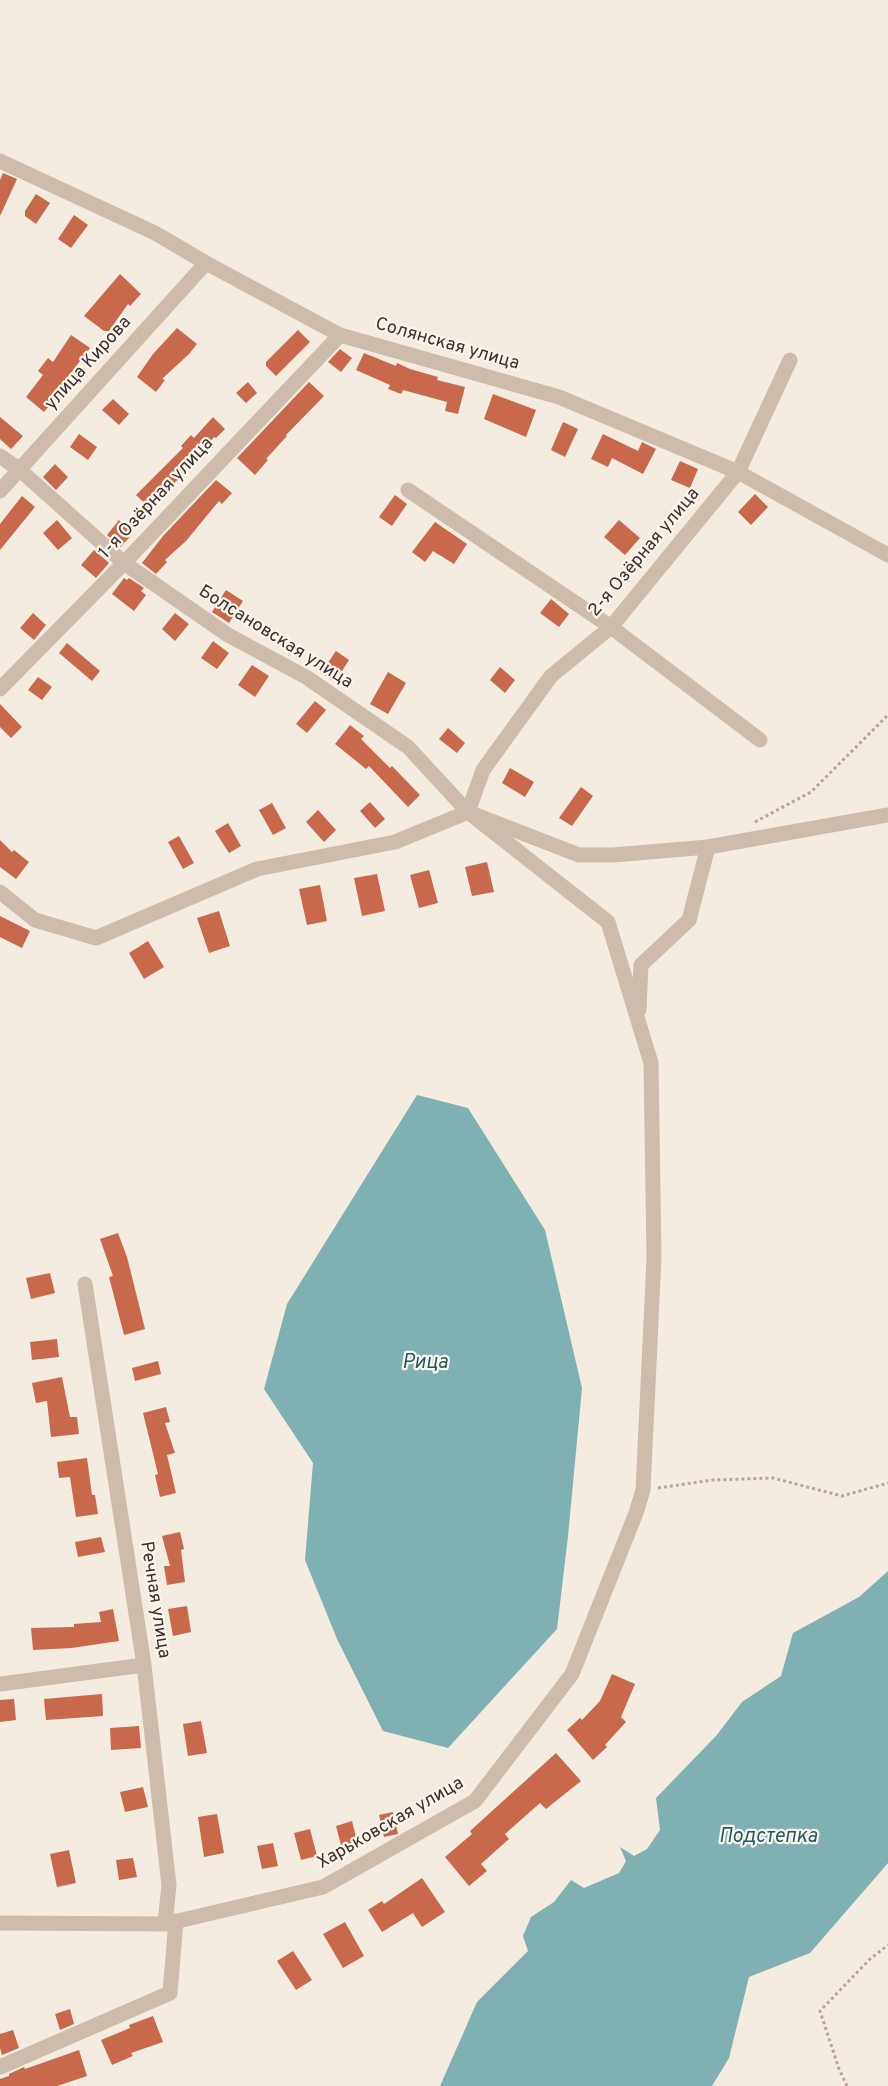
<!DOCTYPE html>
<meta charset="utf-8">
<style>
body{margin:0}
canvas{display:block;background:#f4ebe1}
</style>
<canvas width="888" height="2086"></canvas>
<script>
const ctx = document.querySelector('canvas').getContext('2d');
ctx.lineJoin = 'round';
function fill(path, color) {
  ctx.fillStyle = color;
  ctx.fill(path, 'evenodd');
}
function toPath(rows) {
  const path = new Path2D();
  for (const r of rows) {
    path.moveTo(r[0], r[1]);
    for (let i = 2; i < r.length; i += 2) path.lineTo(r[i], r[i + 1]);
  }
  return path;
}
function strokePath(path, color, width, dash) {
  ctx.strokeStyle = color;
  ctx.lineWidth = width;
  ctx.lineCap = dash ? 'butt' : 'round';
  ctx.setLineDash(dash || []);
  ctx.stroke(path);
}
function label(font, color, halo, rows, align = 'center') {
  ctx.font = font + ' Overpass,sans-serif';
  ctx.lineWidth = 4.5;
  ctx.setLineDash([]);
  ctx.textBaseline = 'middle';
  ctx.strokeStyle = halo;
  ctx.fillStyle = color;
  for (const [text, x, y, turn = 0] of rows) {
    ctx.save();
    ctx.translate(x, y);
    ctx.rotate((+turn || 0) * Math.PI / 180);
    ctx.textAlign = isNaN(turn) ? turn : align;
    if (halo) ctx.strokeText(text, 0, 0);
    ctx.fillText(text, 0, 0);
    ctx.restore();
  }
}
const water = toPath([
 [417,1095,468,1108,545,1230,582,1388,568,1536,557,1629,448,1748,383,1731,337,1639,305,1560,313,1463,264,1389,287,1304],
 [888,1571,888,1863,810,1953,749,1977,729,2058,712,2086,440,2086,477,2002,528,1951,523,1936,531,1917,554,1902,571,1880,584,1888,619,1873,626,1861,620,1847,634,1856,647,1849,660,1830,656,1798,716,1736,742,1702,781,1676,793,1633,859,1597]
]);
const building = toPath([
 [3,173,17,179,0,216,0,180],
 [36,194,50,203,36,224,25,216,25,211],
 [74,215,88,225,71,248,58,239],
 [120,274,141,294,130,306,128,304,109,331,104,331,84,316],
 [177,328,197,344,189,354,162,379,165,380,156,392,137,377,153,354],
 [298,330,310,342,276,376,266,366,266,362],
 [71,335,90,348,51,399,53,401,44,412,26,397,43,375,38,371,48,358,53,362],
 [340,349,352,358,341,372,328,362],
 [364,353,396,366,397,363,410,369,438,377,437,380,465,387,458,414,445,411,447,402,403,390,401,394,388,389,390,385,356,370],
 [248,382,257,393,246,403,236,393],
 [309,382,324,396,286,435,287,436,266,459,268,460,255,475,237,458],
 [493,394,536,410,526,437,484,419],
 [113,399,129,414,119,425,102,410],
 [0,417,23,436,11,449,0,439],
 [213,417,225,429,216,438,214,437,187,470,162,496,164,497,152,510,136,495,183,448,181,446,191,435,194,438],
 [563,422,578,429,565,457,551,450],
 [79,434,97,447,88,460,70,447],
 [603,434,638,451,642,442,656,449,643,474,612,458,608,467,591,459],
 [680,461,698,469,690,488,671,480],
 [55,464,68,477,56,490,43,477],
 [216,480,232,493,222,504,219,501,186,541,165,560,167,562,156,574,142,563,163,536],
 [755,494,768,507,751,525,738,512],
 [395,495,407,504,392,526,379,517],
 [22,496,35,507,0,550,0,524],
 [57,520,72,538,58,550,43,533],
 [119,520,133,533,121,547,107,535],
 [619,520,640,538,625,555,604,537],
 [435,522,467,544,454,564,433,551,425,562,412,552],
 [94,550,109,563,96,578,81,565],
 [124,578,127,580,129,578,144,588,141,591,146,595,134,611,112,594],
 [226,590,243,601,229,623,212,612],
 [551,599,569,614,559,627,540,613],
 [33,613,46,625,34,640,20,628],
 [175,613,189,624,175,641,162,629],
 [213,641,229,653,217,669,201,658],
 [67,643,100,671,92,681,59,653],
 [336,651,349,660,335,682,321,673],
 [252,665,269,676,255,697,238,685],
 [500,667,515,680,505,693,490,680],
 [388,672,406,683,388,714,370,704],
 [38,677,52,687,42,700,28,690],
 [315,701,326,710,307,733,296,724],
 [0,704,22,727,11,738,0,727],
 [350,725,364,736,361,739,390,768,392,766,420,795,408,807,369,766,366,769,335,744],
 [448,728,465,743,457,753,439,739],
 [510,768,534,782,525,797,502,783],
 [581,787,593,796,572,826,559,818],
 [370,802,385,819,375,828,360,811],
 [272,803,286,828,273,835,259,810],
 [318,810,336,830,324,842,306,822],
 [228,823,241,846,229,853,215,831],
 [179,836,194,863,183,869,168,842],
 [0,840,12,852,14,850,29,862,16,879,0,867],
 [487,862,494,892,472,896,465,867],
 [429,870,438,903,419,908,410,875],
 [377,874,385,911,362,916,354,878],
 [320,885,327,921,307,925,299,889],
 [219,911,230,946,209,953,197,918],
 [0,916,30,931,22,948,0,937],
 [148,941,164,967,144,979,129,953],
 [118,1233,127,1257,145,1329,124,1335,109,1277,113,1276,100,1239],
 [50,1273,55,1293,31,1299,26,1278],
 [57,1339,59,1357,32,1360,30,1342],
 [158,1361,161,1374,135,1381,132,1368],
 [62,1377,70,1417,77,1417,79,1434,51,1437,47,1401,36,1403,32,1383],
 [166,1407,170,1422,165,1423,175,1453,167,1455,176,1493,160,1497,155,1475,158,1474,143,1413],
 [87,1458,92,1495,95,1495,98,1514,76,1517,70,1477,59,1478,57,1462],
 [180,1532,184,1549,181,1550,185,1582,167,1585,164,1566,170,1566,162,1536],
 [101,1537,105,1552,78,1557,75,1542],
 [187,1606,191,1632,173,1636,168,1609],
 [113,1609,119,1641,72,1648,33,1650,31,1628,74,1627,74,1624,101,1622,99,1612],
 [612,1674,635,1684,621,1717,626,1722,605,1745,607,1747,593,1760,567,1730,580,1718,582,1720,600,1701],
 [102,1694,103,1716,46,1720,44,1699],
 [14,1699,16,1720,0,1722,0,1700],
 [201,1721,207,1753,188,1756,183,1724],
 [139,1726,141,1748,111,1750,110,1728],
 [556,1753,581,1781,546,1809,540,1803,505,1834,509,1839,481,1864,487,1871,469,1886,445,1857,472,1834,470,1831],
 [143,1787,148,1807,125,1812,120,1792],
 [393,1812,398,1834,384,1837,379,1815],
 [217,1814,224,1853,204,1857,198,1817],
 [352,1821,358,1845,342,1849,336,1826],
 [310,1829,317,1856,301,1860,294,1833],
 [273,1843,278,1866,262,1869,257,1846],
 [69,1850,76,1883,57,1887,50,1854],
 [133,1858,137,1877,119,1880,116,1860],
 [422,1878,445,1912,422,1927,413,1913,382,1932,368,1910,382,1901,384,1904],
 [345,1922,364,1956,343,1968,323,1934],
 [293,1951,312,1980,296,1990,277,1961],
 [70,2009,74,2024,60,2030,55,2014],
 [153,2016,163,2042,131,2053,133,2056,112,2065,101,2040,130,2028,129,2025],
 [13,2030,19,2048,2,2055,0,2048,0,2034],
 [79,2050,87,2076,57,2086,0,2086,0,2079,9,2076,9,2074,24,2067,25,2069]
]);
const path = toPath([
 [755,822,811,792,888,715],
 [658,1488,712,1480,773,1478,842,1496,888,1483],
 [847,2086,839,2069,820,2011,870,1959,888,1945]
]);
const minor = toPath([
 [0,161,155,233,206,263,340,335,559,397,738,472,888,555],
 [0,456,20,470,124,563,228,635,306,677,408,747,468,812,608,922,651,1063,654,1258,643,1490,636,1513,572,1674,475,1801,323,1887,165,1924,0,1923],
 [408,490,611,627,760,740],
 [0,491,206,263],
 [0,689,124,563,340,335],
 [468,812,483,770,551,676,611,627,738,472,790,360],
 [0,892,35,920,96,938,257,869,395,842,468,812,579,855,613,855,708,847,888,815],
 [639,1010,641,965,689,920,708,847],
 [85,1284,144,1665,169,1885,165,1924],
 [0,1684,144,1665],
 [0,2067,170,1993,176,1921]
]);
const streetNames = [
 ["Солянская улица",447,345,16],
 ["улица Кирова",89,364,-48],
 ["1-я Озёрная улица",157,499,-47],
 ["2-я Озёрная улица",645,553,-50],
 ["Болсановская улица",275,638,32],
 ["Речная улица",154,1600,81],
 ["Харьковская улица",391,1824,-30]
];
const waterNames = [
 ["Рица",425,1364],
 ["Подстепка",768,1838]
];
fill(water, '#7fb0b2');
fill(building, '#c8694b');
strokePath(path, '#b9a596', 3, [3, 3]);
strokePath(minor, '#cdbbac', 15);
label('18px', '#3b302b', '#fbf5ee', streetNames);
label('italic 20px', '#1f5a5e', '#fbf5ee', waterNames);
</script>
